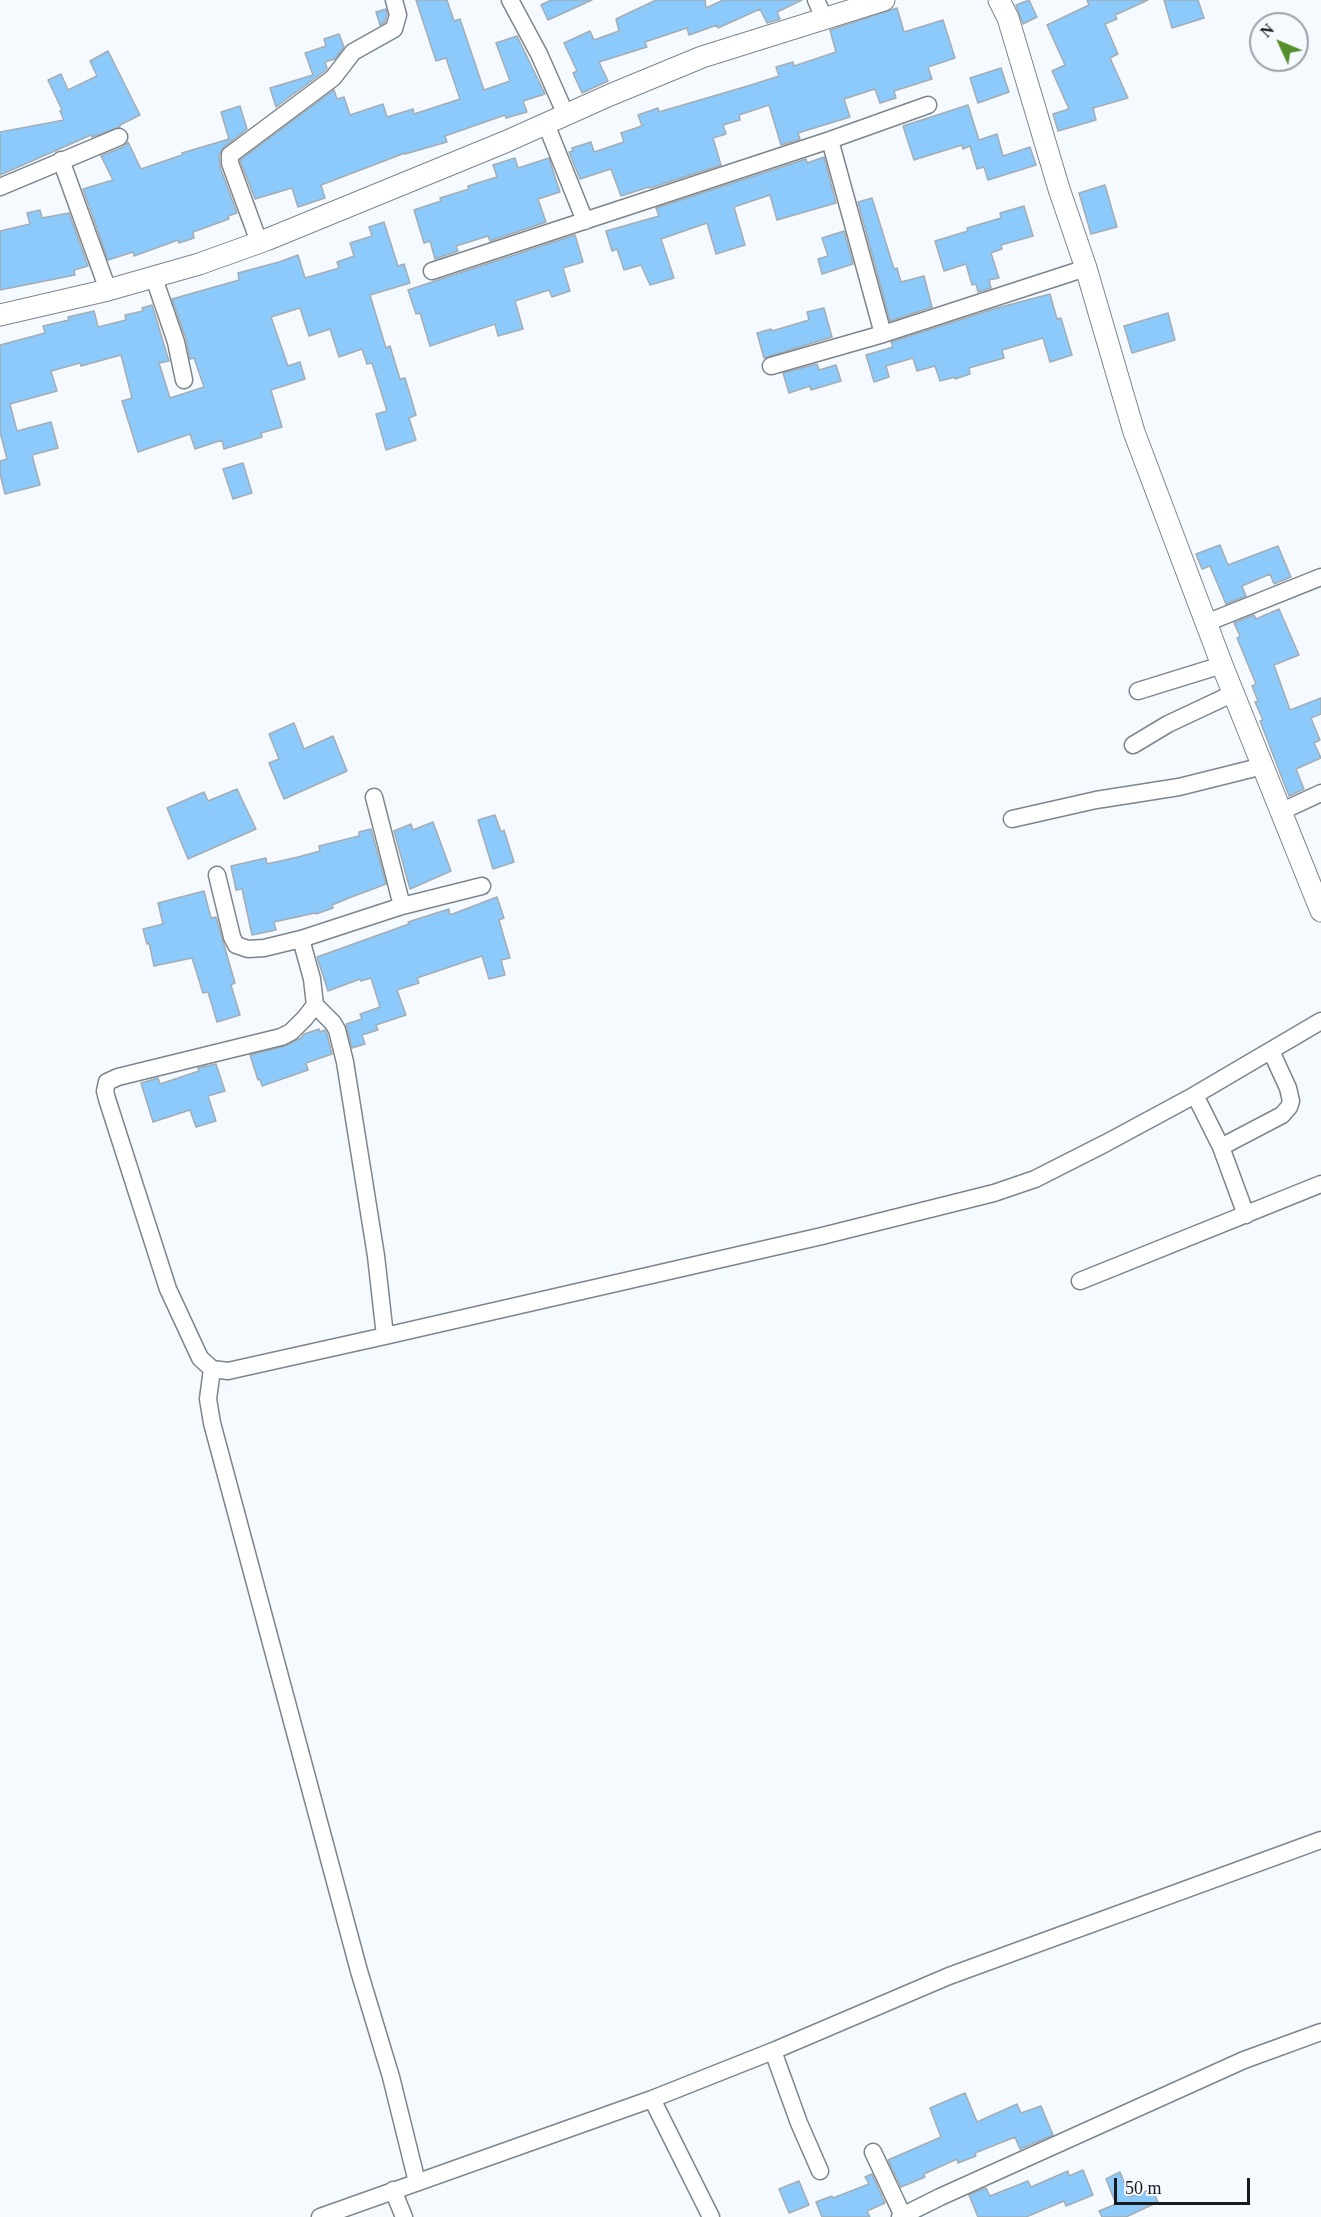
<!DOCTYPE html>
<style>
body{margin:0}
#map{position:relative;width:1321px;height:2217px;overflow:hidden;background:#f4faff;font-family:Georgia,serif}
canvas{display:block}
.north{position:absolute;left:1249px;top:12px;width:60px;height:60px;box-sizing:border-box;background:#f4faff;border:2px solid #9ca1a5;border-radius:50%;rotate:314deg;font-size:16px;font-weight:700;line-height:24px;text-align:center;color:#181b1e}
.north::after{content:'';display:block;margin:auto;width:21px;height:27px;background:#568f2c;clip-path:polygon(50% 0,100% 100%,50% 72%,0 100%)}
.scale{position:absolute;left:1114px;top:2178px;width:136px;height:27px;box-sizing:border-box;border:3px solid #181b1e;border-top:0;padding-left:8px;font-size:18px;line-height:21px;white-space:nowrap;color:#181b1e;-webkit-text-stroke:4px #f4faff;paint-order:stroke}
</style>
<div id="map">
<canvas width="1321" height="2217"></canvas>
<div class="north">N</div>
<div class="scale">50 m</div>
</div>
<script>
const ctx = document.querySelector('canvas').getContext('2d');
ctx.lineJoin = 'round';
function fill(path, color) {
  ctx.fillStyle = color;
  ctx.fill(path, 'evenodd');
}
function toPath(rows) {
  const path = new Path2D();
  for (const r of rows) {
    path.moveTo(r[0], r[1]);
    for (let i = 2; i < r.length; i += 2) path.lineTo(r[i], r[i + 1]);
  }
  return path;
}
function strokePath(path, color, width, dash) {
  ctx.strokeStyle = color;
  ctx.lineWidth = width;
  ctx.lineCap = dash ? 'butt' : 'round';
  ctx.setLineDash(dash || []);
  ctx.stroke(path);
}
const building = toPath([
 [416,0,447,0,454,21,460,19,484,90,510,81,496,43,517,36,545,94,523,101,527,112,506,118,505,115,445,136,447,142,405,154,405,153,321,185,325,198,298,207,292,188,255,199,240,160,334,90,337,99,344,97,350,115,383,104,387,117,413,109,414,114,460,99,446,58,436,61,416,0],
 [551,0,592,0,548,20,541,5,551,0],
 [656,0,705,0,706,8,723,0,802,0,777,12,780,19,767,23,760,9,718,28,717,25,689,35,687,28,645,42,647,47,599,62,608,81,582,93,573,73,577,71,564,43,590,31,594,40,619,31,616,19,656,0],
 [1029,0,1037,17,1023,24,1016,5,1029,0],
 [1087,0,1148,0,1115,15,1117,19,1105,24,1118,54,1110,58,1128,98,1093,108,1096,120,1058,131,1053,114,1069,109,1052,71,1065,65,1047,25,1089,5,1087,0],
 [1164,0,1198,0,1204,18,1172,28,1164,0],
 [897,8,904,32,943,20,955,58,928,67,932,79,894,91,896,98,880,103,875,89,844,99,850,117,798,133,800,139,781,145,769,105,739,115,740,120,723,125,726,134,713,138,721,165,650,188,649,187,621,196,611,169,580,179,569,152,573,151,572,148,591,142,594,152,624,142,621,133,642,126,638,115,658,108,659,112,751,85,779,76,776,67,793,62,794,66,836,52,830,30,897,8],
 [386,9,387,15,385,22,380,25,376,12,386,9],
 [339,34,344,47,335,59,325,62,327,68,326,70,276,107,270,88,313,75,305,53,326,46,324,39,339,34],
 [108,51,140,115,120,125,120,127,92,137,91,135,0,175,0,132,64,120,60,111,62,110,48,80,61,74,68,90,97,76,90,61,108,51],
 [1001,68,1009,92,978,103,970,78,1001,68],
 [968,105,979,140,997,134,1003,156,1030,147,1036,165,988,180,984,167,977,169,970,146,963,149,962,145,914,160,903,126,968,105],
 [240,106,247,129,224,147,219,155,220,167,237,213,228,216,229,219,193,232,194,238,179,243,178,240,134,256,133,252,108,260,83,189,113,180,101,156,123,147,128,142,141,169,182,155,182,153,229,139,221,112,240,106],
 [824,157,836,203,777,220,770,195,734,207,745,245,716,254,707,223,661,239,674,278,650,285,641,265,624,270,617,249,612,251,606,231,659,216,656,208,806,159,807,163,824,157],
 [515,158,518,168,549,158,560,192,538,199,546,222,490,241,488,236,456,246,458,251,435,259,430,241,424,243,414,210,441,201,440,198,469,189,468,186,497,177,493,165,515,158],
 [1105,185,1117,227,1091,234,1079,193,1105,185],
 [872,198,894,269,897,268,901,282,924,276,932,307,890,321,858,202,872,198],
 [1024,206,1033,236,1001,245,1002,249,991,253,999,278,989,280,991,288,978,292,976,284,972,285,966,264,944,271,935,241,968,231,967,228,1001,218,1000,213,1024,206],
 [40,210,42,218,69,213,88,266,74,270,75,275,0,290,0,231,30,224,27,213,40,210],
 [384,222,398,266,404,264,410,283,370,295,386,348,390,346,400,379,405,378,416,415,409,418,416,440,386,450,376,414,387,411,372,363,367,364,362,349,339,357,330,329,309,336,300,308,271,317,288,366,300,362,305,379,271,390,282,427,261,433,262,437,224,449,222,440,195,449,190,434,138,452,122,401,132,398,121,355,81,366,80,363,51,371,57,391,10,404,17,431,51,422,58,448,32,455,40,485,5,494,0,474,0,461,7,459,0,432,0,345,45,333,43,326,69,320,68,317,94,311,98,327,126,320,125,315,143,311,142,308,152,305,169,361,159,363,170,398,204,387,194,358,190,359,186,339,172,299,239,280,238,273,279,262,298,255,305,278,339,268,337,262,354,256,350,243,372,236,369,227,384,222],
 [844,231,853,264,822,274,818,259,828,256,822,238,844,231],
 [575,235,583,262,563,268,570,291,552,297,549,290,515,301,523,329,498,336,495,324,430,346,420,313,416,314,408,290,575,235],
 [1050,294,1057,319,1061,318,1072,355,1050,362,1043,338,1002,350,1004,358,969,368,970,374,955,379,955,377,940,381,935,366,917,371,913,358,886,366,889,377,874,382,866,355,893,347,891,342,997,308,1050,294],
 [824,308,832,337,764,358,757,333,771,329,772,331,809,320,807,312,824,308],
 [1168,313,1175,340,1132,353,1124,326,1168,313],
 [817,364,819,370,836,365,841,381,811,390,810,386,789,393,783,373,817,364],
 [243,463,252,493,233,499,223,469,243,463],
 [1220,545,1228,565,1278,546,1291,577,1274,584,1270,574,1242,586,1246,596,1226,604,1210,566,1202,569,1196,554,1220,545],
 [1279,609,1299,655,1274,665,1290,710,1321,698,1321,714,1311,718,1320,740,1314,743,1321,758,1296,769,1304,789,1289,796,1260,721,1263,720,1255,702,1258,701,1252,686,1256,684,1237,638,1240,636,1234,623,1254,615,1256,619,1279,609],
 [294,723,304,749,333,736,347,771,284,799,269,763,279,759,269,734,294,723],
 [237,789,256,829,188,859,167,808,204,792,208,801,237,789],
 [495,815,501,832,504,830,514,862,493,869,478,820,495,815],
 [433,822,451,871,410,889,394,831,411,824,413,830,433,822],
 [371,829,386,884,349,898,332,905,333,908,316,914,315,913,274,922,276,930,252,935,242,889,236,890,231,866,266,858,267,864,298,857,320,851,319,846,359,836,359,832,371,829],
 [204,891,211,918,216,917,235,983,231,985,240,1015,217,1022,208,992,203,993,192,958,154,966,149,943,147,944,143,929,163,924,158,903,204,891],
 [497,897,504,918,499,920,510,958,501,960,505,975,489,979,482,956,417,978,419,983,397,990,406,1015,376,1025,378,1030,362,1035,365,1044,352,1048,346,1024,362,1019,360,1014,380,1007,371,978,361,981,360,979,328,991,317,957,409,924,408,922,449,909,450,915,497,897],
 [319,1029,320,1032,325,1030,327,1034,332,1054,306,1063,308,1070,262,1086,260,1079,258,1080,250,1055,285,1046,301,1038,304,1034,319,1029],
 [216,1064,225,1091,208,1096,216,1121,196,1127,190,1110,153,1122,141,1083,158,1078,160,1084,199,1071,198,1068,216,1064],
 [965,2093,977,2122,1017,2104,1021,2113,1041,2106,1053,2135,1020,2149,1015,2137,975,2153,976,2156,958,2163,957,2159,924,2174,925,2177,901,2187,888,2160,941,2137,930,2108,965,2093],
 [1083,2170,1093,2195,1066,2206,1064,2201,1026,2217,978,2217,969,2195,986,2188,990,2196,1028,2181,1031,2187,1068,2171,1069,2176,1083,2170],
 [1120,2172,1130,2197,1152,2189,1158,2202,1126,2217,1102,2217,1099,2211,1116,2204,1106,2179,1120,2172],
 [872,2174,885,2203,867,2211,870,2217,822,2217,816,2202,832,2196,833,2198,869,2184,865,2177,872,2174],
 [799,2181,809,2205,789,2213,779,2189,799,2181]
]);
const minor = toPath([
 [510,0,539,54,566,115],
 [816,0,824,18],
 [546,124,585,221],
 [830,140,883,334],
 [61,160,108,290],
 [0,187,119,137],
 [259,242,230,163,230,155,333,78,353,52,394,29,398,15,394,0],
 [432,271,830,140,928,105],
 [154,278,176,342,184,380],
 [771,366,883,334,1086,268],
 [1206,623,1321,577],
 [1138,691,1222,665],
 [1133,745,1168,724,1234,693],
 [374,797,402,906],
 [1280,812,1321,793],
 [1012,819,1096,800,1179,787,1263,766],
 [217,875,232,937,236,945,248,949,264,948,301,939],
 [482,886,402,906,301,939,312,979,315,1005,305,1018,291,1032,281,1037,118,1077,107,1082,105,1091,107,1099,168,1289,200,1358,212,1369,228,1371,385,1336,822,1236,994,1193,1035,1179,1106,1143,1195,1095,1321,1021],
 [315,1005,333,1023,337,1030,345,1062,376,1256,385,1336],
 [1195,1095,1221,1147,1246,1215],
 [1221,1147,1282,1115,1289,1107,1291,1101,1288,1088,1271,1051],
 [1080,1281,1321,1184],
 [212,1369,208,1399,212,1423,359,1971,391,2077,417,2182],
 [773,2051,799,2123,820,2171],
 [652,2099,711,2217],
 [873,2152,903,2216],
 [393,2190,404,2217],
 [320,2217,652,2099,773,2051,949,1976,1321,1840],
 [900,2217,940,2197,1244,2060,1321,2032]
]);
const tertiary = toPath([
 [999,0,1008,18,1059,189,1086,268,1134,432,1222,665,1321,911],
 [0,315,108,290,199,264,266,240,505,142,610,95,702,57,884,0]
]);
fill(building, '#8bcafa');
strokePath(building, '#a4adb4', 1.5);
strokePath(minor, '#7c858c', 19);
strokePath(tertiary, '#7c858c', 23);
strokePath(minor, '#fff', 16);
strokePath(tertiary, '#fff', 21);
</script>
